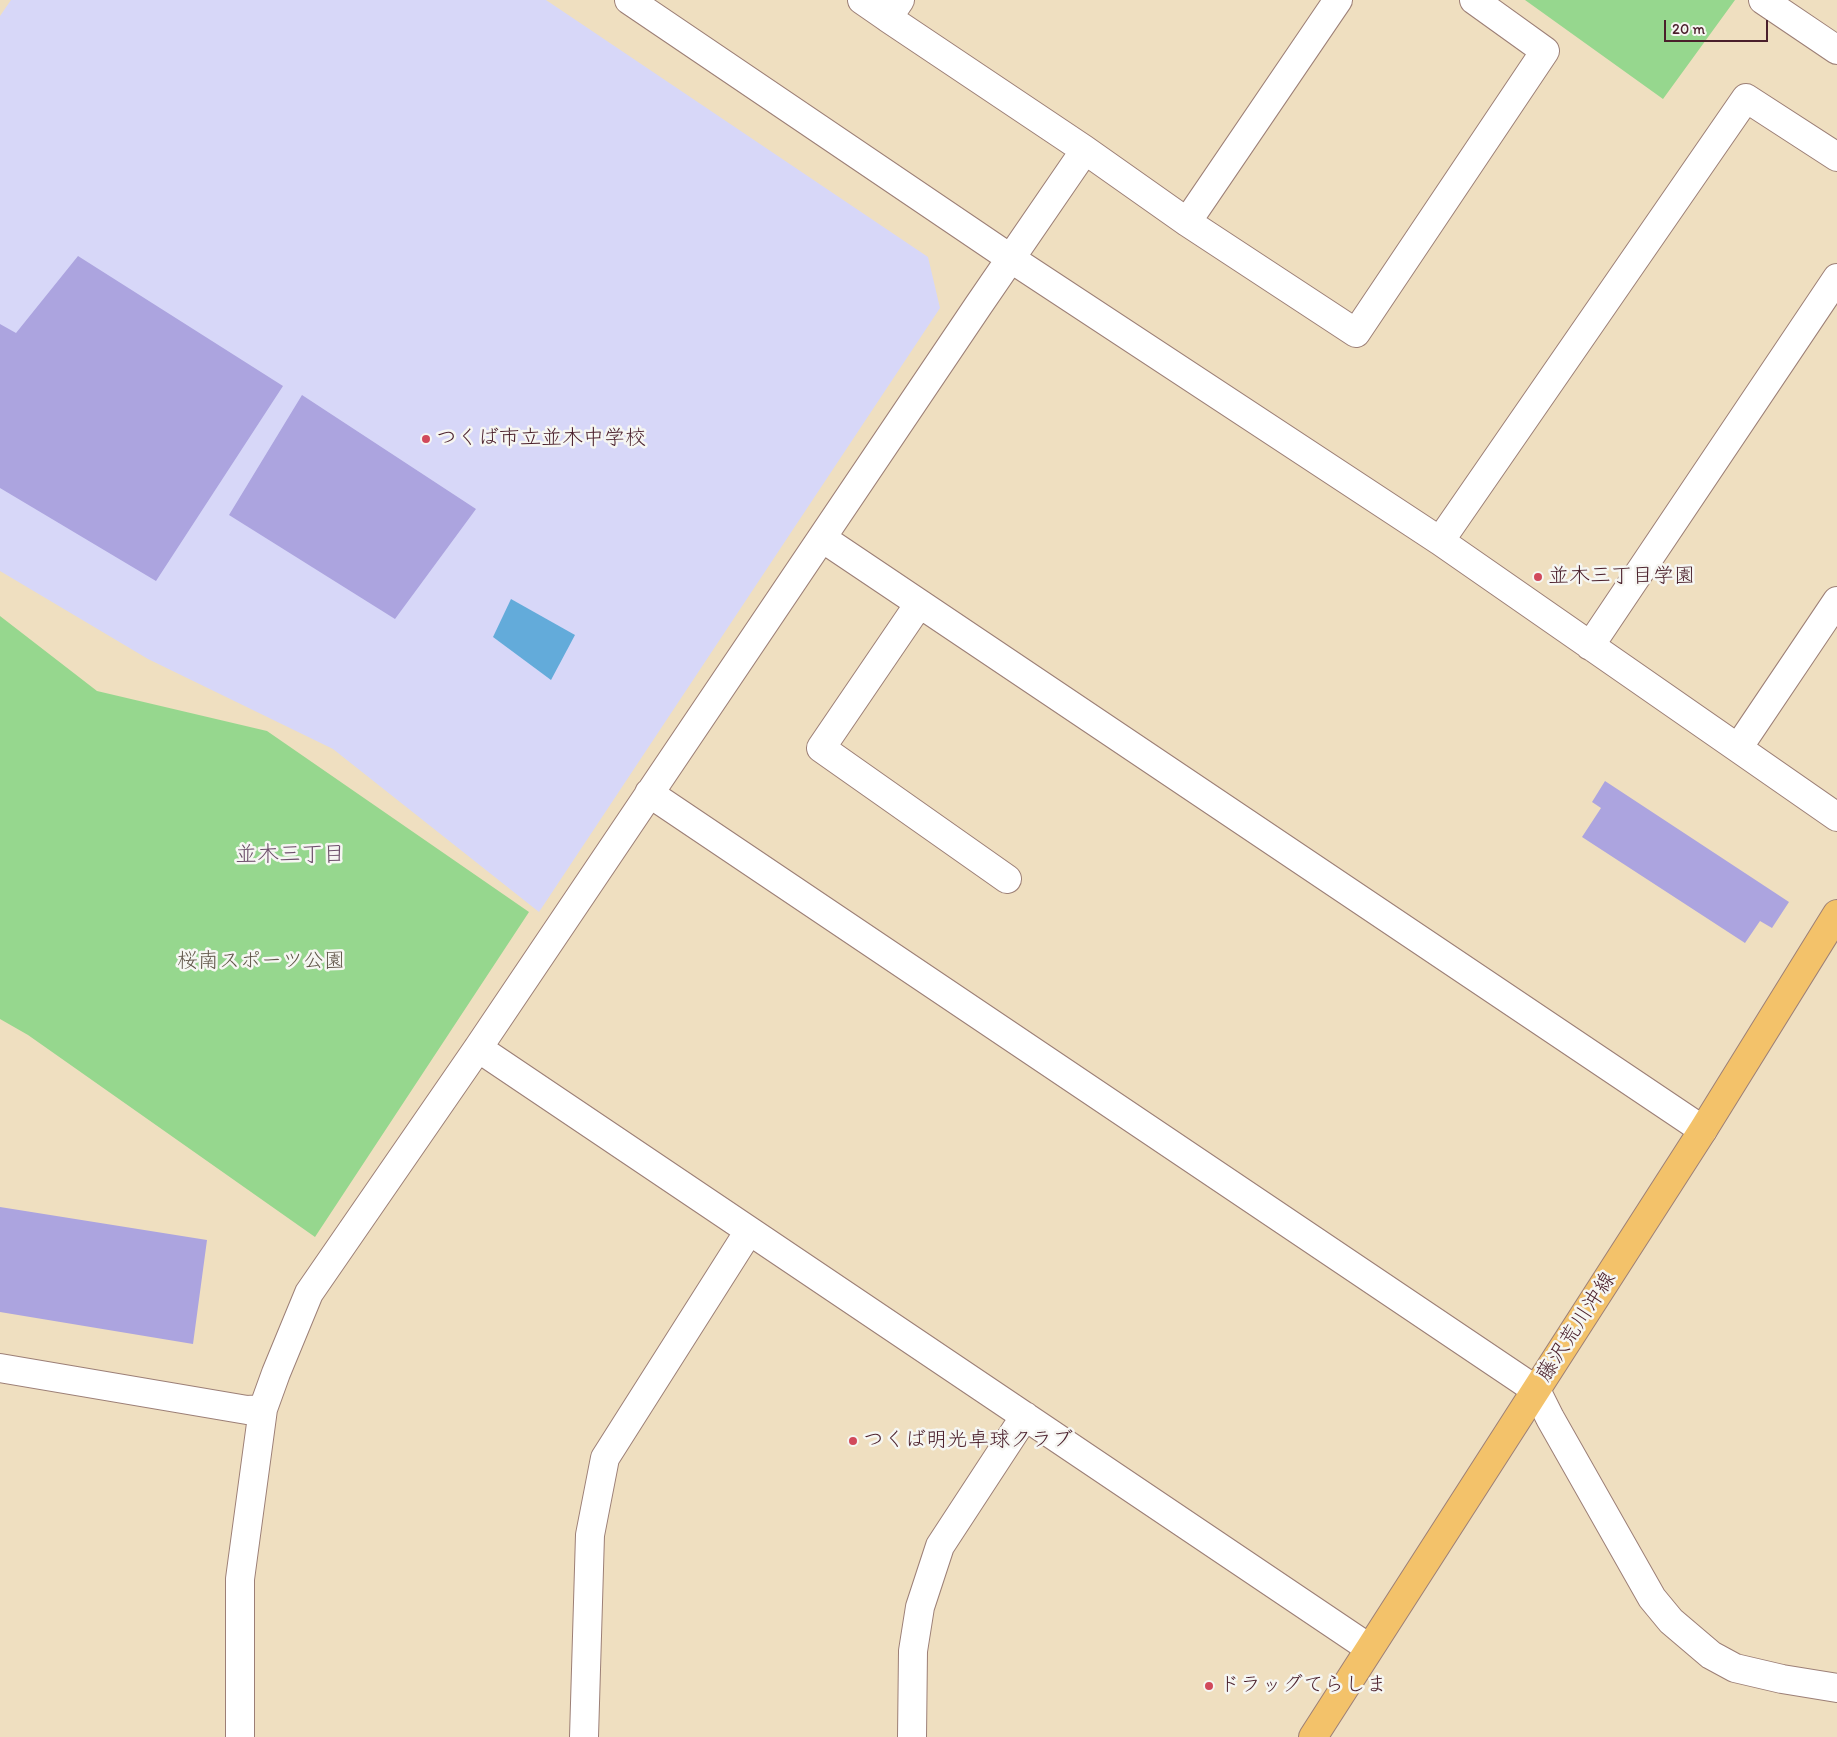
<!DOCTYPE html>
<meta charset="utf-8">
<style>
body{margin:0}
#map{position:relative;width:1837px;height:1737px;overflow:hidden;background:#efdfc0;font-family:Itim,sans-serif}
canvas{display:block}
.scale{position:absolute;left:1664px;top:20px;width:104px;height:22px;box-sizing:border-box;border:2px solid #4a1f2b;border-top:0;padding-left:6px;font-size:15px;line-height:18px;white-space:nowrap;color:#4a1f2b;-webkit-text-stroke:4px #f6f6f2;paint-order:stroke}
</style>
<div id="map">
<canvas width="1837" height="1737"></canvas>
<div class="scale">20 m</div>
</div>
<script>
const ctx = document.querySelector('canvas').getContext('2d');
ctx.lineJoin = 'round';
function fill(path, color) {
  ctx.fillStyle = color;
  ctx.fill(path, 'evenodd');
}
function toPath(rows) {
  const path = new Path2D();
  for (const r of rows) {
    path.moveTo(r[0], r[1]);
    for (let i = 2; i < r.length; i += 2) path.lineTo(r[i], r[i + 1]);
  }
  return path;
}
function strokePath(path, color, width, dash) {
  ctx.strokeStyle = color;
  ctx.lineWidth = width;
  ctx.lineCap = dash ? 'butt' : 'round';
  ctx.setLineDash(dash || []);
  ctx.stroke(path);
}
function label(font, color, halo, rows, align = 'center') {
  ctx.font = font + ' Itim,"Klee One",sans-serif';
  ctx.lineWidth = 5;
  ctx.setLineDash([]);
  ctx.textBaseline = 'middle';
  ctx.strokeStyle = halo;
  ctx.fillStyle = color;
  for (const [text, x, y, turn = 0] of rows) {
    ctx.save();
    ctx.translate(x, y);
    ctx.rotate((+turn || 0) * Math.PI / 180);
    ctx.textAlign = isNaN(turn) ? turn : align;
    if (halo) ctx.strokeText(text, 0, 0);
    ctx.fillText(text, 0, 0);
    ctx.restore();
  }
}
const built = toPath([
 [11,0,546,0,928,257,940,308,539,912,333,749,148,659,0,571,0,16]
]);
const green = toPath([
 [1525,0,1735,0,1663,99],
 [0,616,97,691,267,731,529,912,315,1237,28,1035,0,1019]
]);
const water = toPath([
 [511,599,575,635,551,680,493,637]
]);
const building = toPath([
 [78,256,283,386,156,581,0,488,0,324,16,333],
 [302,395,476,509,395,619,229,515],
 [1605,781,1789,902,1772,928,1760,921,1745,943,1582,837,1601,808,1592,802],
 [0,1207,207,1240,193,1344,0,1312]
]);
const minor = toPath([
 [629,0,1010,258,1440,541,1837,817],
 [862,0,888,18],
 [1763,0,1837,50],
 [1085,150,1187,222,1356,333,1545,51,1474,0],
 [1187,222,1338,0],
 [822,538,1703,1130],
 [1440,541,1746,98,1837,157],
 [919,604,821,748,1007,879],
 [1590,646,1837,278],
 [1738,748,1837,601],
 [649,793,1536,1390,1550,1418,1652,1598,1671,1621,1711,1655,1735,1668,1782,1679,1837,1688],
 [478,1048,1369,1648],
 [0,1368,247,1410,263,1409],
 [240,1737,240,1579,263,1409,276,1373,309,1293,478,1048,978,306,1085,150,888,18,900,0],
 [584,1737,590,1535,605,1458,749,1231],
 [912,1737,913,1651,920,1607,940,1546,1025,1416]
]);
const major = toPath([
 [1313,1737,1703,1130,1837,914]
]);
const markers = [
 [426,439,5,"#d1495b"],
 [1538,577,5,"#d1495b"],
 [853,1441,5,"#d1495b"],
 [1209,1686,5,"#d1495b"]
];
const poiNames = [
 ["つくば市立並木中学校",436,439],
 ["並木三丁目学園",1548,577],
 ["つくば明光卓球クラブ",863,1441],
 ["ドラッグてらしま",1219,1686]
];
const parkNames = [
 ["桜南スポーツ公園",261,962]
];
const streetNames = [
 ["藤沢荒川沖線",1577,1327,-57]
];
const neighbourhoodNames = [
 ["並木三丁目",290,855]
];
fill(built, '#d7d7f8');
fill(green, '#96d78e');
fill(water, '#63abda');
fill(building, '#aca4df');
strokePath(minor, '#9c7f76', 30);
strokePath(major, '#9c7f76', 30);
strokePath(minor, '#fff', 28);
strokePath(major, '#f3c26a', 28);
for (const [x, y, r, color] of markers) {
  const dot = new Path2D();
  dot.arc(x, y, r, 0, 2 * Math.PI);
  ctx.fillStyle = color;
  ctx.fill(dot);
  strokePath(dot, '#f6f6f2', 2);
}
label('21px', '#4a1f2b', '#f6f6f2', poiNames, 'left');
label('21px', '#615649', '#f6f6f2', parkNames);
label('21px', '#4a1f2b', '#f6f6f2', streetNames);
label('22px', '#6c4e6a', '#f6f6f2', neighbourhoodNames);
</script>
